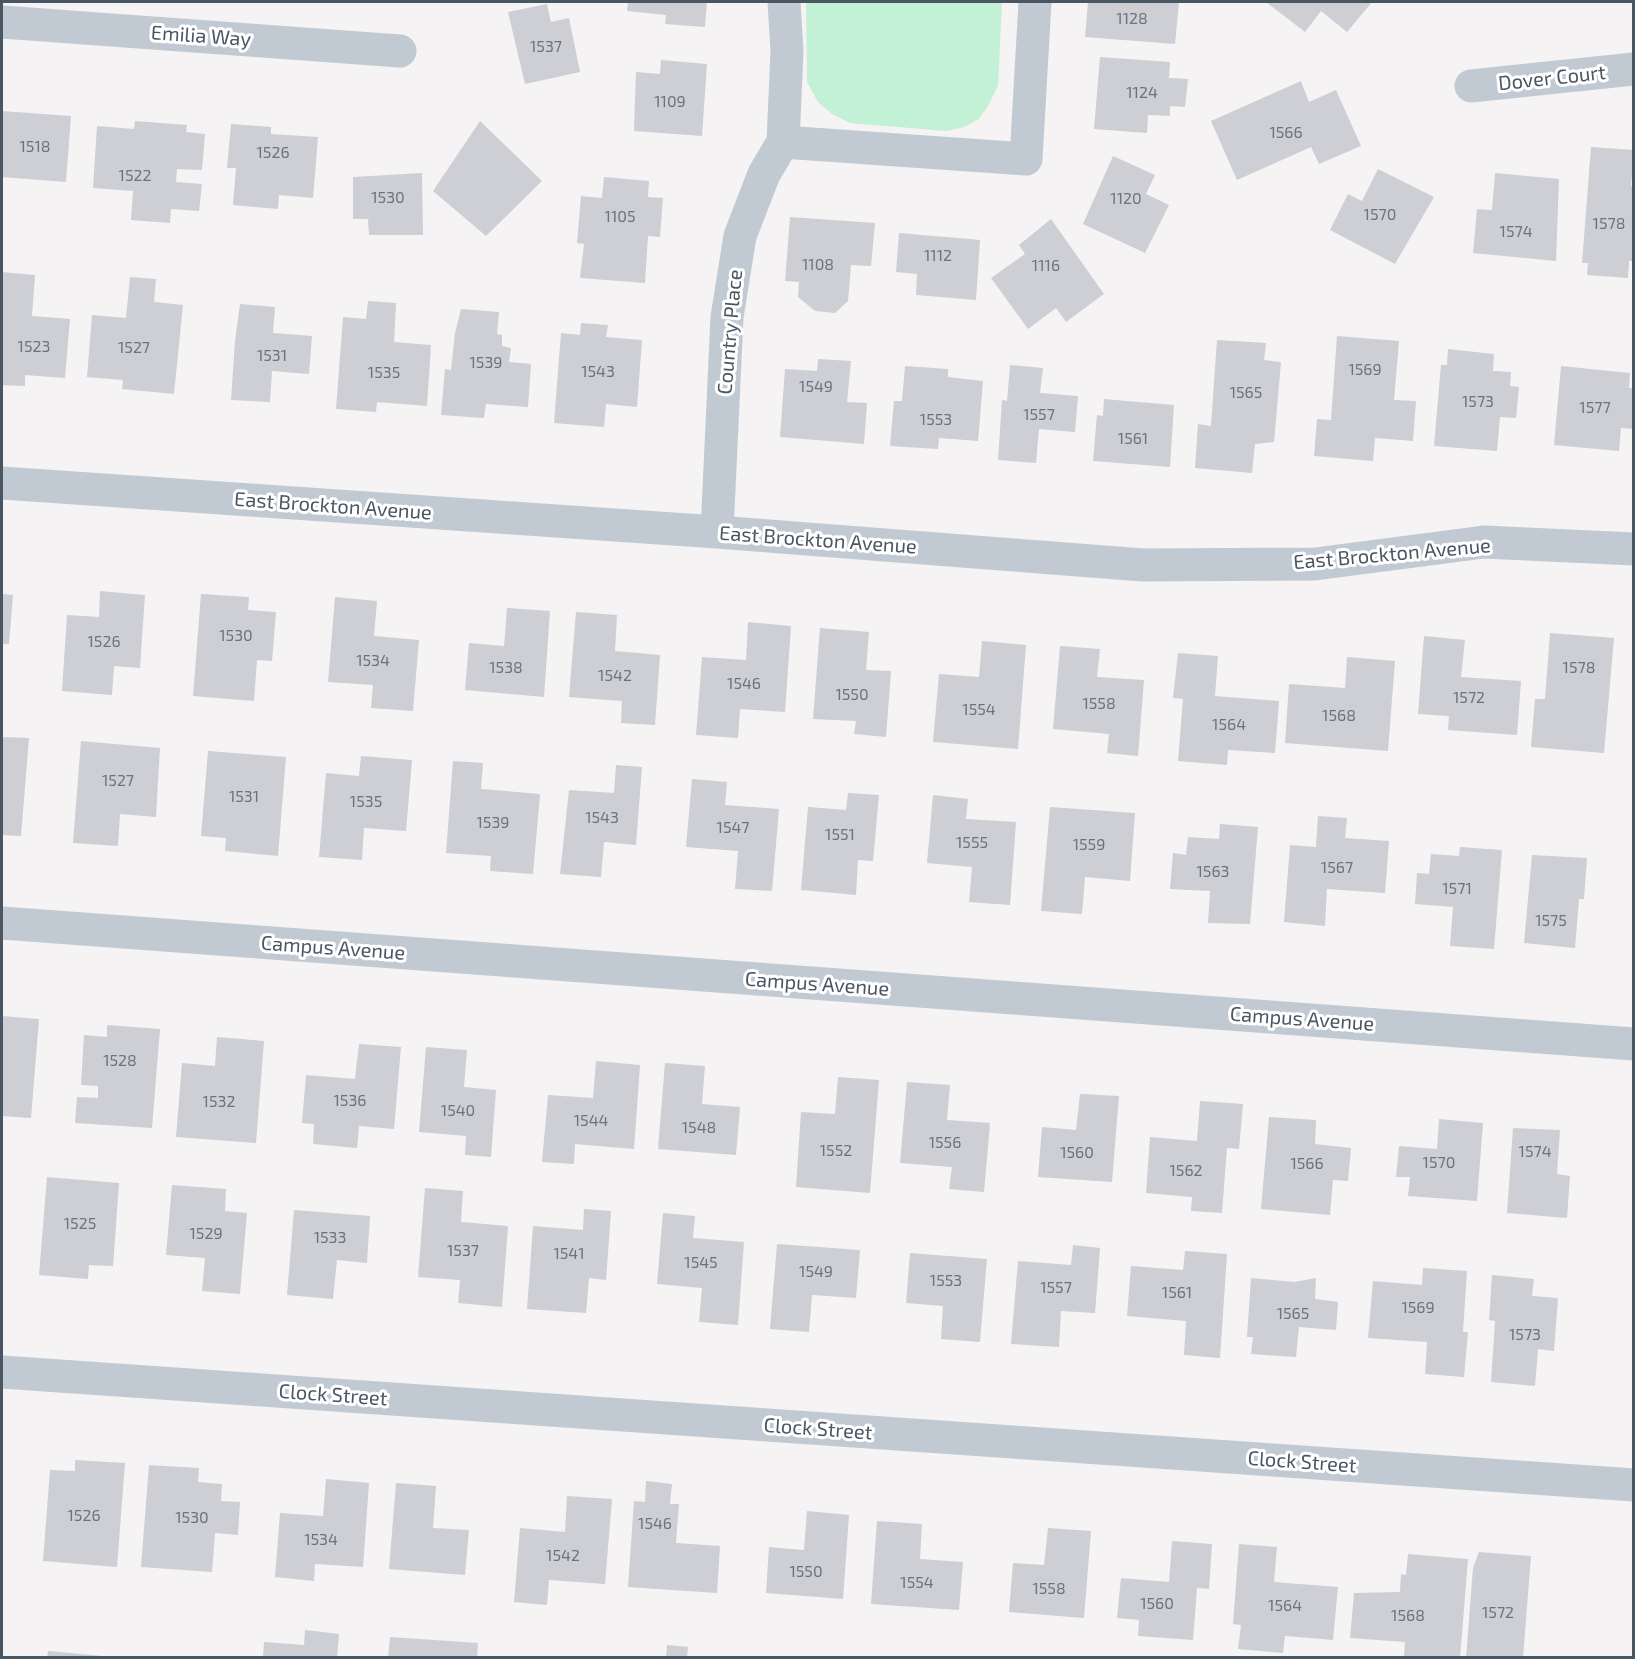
<!DOCTYPE html>
<style>
body{margin:0}
#map{position:relative;width:1635px;height:1659px;overflow:hidden;background:#f5f3f3;font-family:"Exo 2",sans-serif}
canvas{display:block}
.frame{position:absolute;inset:0;border:3px solid #4a5661;pointer-events:none}
</style>
<div id="map">
<canvas width="1635" height="1659"></canvas>
<div class="frame"></div>
</div>
<script>
const ctx = document.querySelector('canvas').getContext('2d');
ctx.lineJoin = 'round';
function fill(path, color) {
  ctx.fillStyle = color;
  ctx.fill(path, 'evenodd');
}
function toPath(rows) {
  const path = new Path2D();
  for (const r of rows) {
    path.moveTo(r[0], r[1]);
    for (let i = 2; i < r.length; i += 2) path.lineTo(r[i], r[i + 1]);
  }
  return path;
}
function strokePath(path, color, width, dash) {
  ctx.strokeStyle = color;
  ctx.lineWidth = width;
  ctx.lineCap = dash ? 'butt' : 'round';
  ctx.setLineDash(dash || []);
  ctx.stroke(path);
}
function label(font, color, halo, rows, align = 'center') {
  ctx.font = font + ' "Exo 2",sans-serif';
  ctx.lineWidth = 6;
  ctx.setLineDash([]);
  ctx.textBaseline = 'middle';
  ctx.strokeStyle = halo;
  ctx.fillStyle = color;
  for (const [text, x, y, turn = 0] of rows) {
    ctx.save();
    ctx.translate(x, y);
    ctx.rotate((+turn || 0) * Math.PI / 180);
    ctx.textAlign = isNaN(turn) ? turn : align;
    if (halo) ctx.strokeText(text, 0, 0);
    ctx.fillText(text, 0, 0);
    ctx.restore();
  }
}
const green = toPath([
 [806,2,1002,2,998,86,988,106,979,119,964,127,947,131,850,123,832,114,818,102,807,82]
]);
const building = toPath([
 [628,2,707,2,705,27,665,24,666,15,627,11],
 [1088,2,1179,2,1175,44,1085,37],
 [1266,2,1372,2,1347,32,1321,11,1305,32],
 [547,4,551,22,569,18,580,72,525,84,508,12],
 [1100,57,1170,62,1169,78,1188,79,1185,107,1170,106,1170,116,1148,115,1147,133,1094,129],
 [661,60,707,64,702,136,634,131,636,72,660,74],
 [1301,81,1309,102,1336,90,1361,146,1319,164,1311,147,1237,180,1211,121],
 [2,111,71,116,66,182,2,177],
 [135,121,187,125,186,132,205,134,202,170,177,169,176,182,202,184,199,211,171,209,170,223,131,220,133,191,93,188,97,126,134,129],
 [480,121,542,181,486,236,433,191],
 [231,124,271,127,271,134,318,137,313,198,279,195,278,209,233,205,236,168,227,168],
 [1591,147,1634,150,1631,186,1634,187,1634,261,1629,261,1628,278,1587,275,1588,263,1582,263],
 [1113,156,1155,175,1146,194,1169,205,1145,253,1083,224],
 [1378,169,1434,197,1395,264,1330,230,1348,194,1362,201],
 [422,173,423,235,369,235,368,219,353,219,353,177],
 [1495,173,1559,179,1556,261,1473,253,1477,209,1492,210],
 [604,177,649,181,648,197,663,198,660,237,648,236,645,283,580,278,584,244,577,243,581,196,602,198],
 [790,217,875,223,871,266,851,265,848,301,835,313,815,311,798,297,799,282,785,281],
 [1051,219,1104,294,1066,322,1056,308,1028,329,991,278,1025,254,1019,245],
 [899,233,980,240,976,300,916,295,917,274,896,272],
 [2,272,35,275,32,316,70,319,65,378,25,375,25,386,2,385],
 [130,277,156,279,154,302,183,305,174,394,122,389,123,380,87,377,92,315,126,318],
 [368,301,396,303,394,342,431,345,427,406,377,402,376,412,336,409,343,317,366,319],
 [240,304,275,307,273,333,312,336,309,374,272,371,270,402,231,400,235,341],
 [461,309,499,312,497,334,502,335,502,346,511,348,509,362,531,364,528,407,486,404,484,418,441,415,445,369,451,370,455,333],
 [581,323,608,325,606,337,642,340,637,407,606,404,604,427,554,423,561,333,580,335],
 [1337,336,1399,341,1394,400,1416,401,1413,441,1375,438,1373,461,1314,456,1317,419,1331,420],
 [1217,340,1266,343,1264,360,1281,362,1274,442,1255,444,1252,473,1195,468,1198,424,1211,426],
 [1448,349,1494,354,1493,371,1511,372,1510,386,1519,387,1516,418,1500,417,1497,451,1434,446,1441,365,1447,365],
 [818,359,851,361,847,402,867,403,864,444,780,437,785,369,817,371],
 [1010,365,1043,368,1040,393,1078,396,1075,432,1039,429,1036,463,998,460,1002,400,1007,401],
 [905,366,948,369,948,377,983,381,978,441,939,438,938,449,890,446,894,401,902,401],
 [1561,366,1630,373,1629,388,1634,388,1634,429,1621,428,1619,451,1554,445],
 [1104,399,1174,405,1170,467,1093,461,1097,415,1103,416],
 [100,591,145,595,140,668,114,666,112,695,62,691,67,615,99,617],
 [2,594,13,595,9,644,2,644],
 [201,594,249,597,248,610,276,612,272,661,257,660,254,701,193,696],
 [335,597,377,601,374,636,419,640,413,711,371,708,373,685,328,682],
 [507,608,550,611,544,697,465,690,469,643,504,646],
 [576,612,617,615,615,651,660,655,655,725,621,723,622,701,569,697],
 [748,622,791,626,785,712,740,709,738,738,696,735,702,657,746,660],
 [820,628,869,632,866,670,891,671,886,737,854,734,856,721,813,719],
 [1550,633,1614,638,1604,753,1531,747,1535,699,1545,699],
 [1424,636,1465,640,1461,677,1521,681,1517,735,1448,730,1449,716,1418,714],
 [982,641,1026,645,1018,749,933,742,939,674,979,677],
 [1060,646,1100,649,1097,677,1144,680,1138,756,1107,753,1109,734,1053,729],
 [1178,653,1218,656,1215,696,1279,701,1275,753,1228,750,1227,765,1178,761,1183,699,1173,698],
 [1347,657,1395,661,1388,751,1285,743,1289,684,1345,688],
 [2,737,29,738,21,836,2,835],
 [81,741,160,748,156,817,120,814,118,846,73,843],
 [208,751,286,757,278,856,225,851,226,838,201,836],
 [361,756,412,760,406,831,364,828,362,860,319,857,326,773,359,776],
 [453,761,483,763,481,789,540,794,533,874,490,871,491,856,446,853],
 [616,765,642,767,636,845,604,842,601,877,560,874,569,790,614,793],
 [692,779,727,782,725,805,779,809,772,891,735,889,738,851,686,847],
 [848,793,879,795,873,861,858,860,856,895,801,890,808,807,846,810],
 [933,795,968,799,966,819,1016,822,1010,905,969,902,972,867,927,863],
 [1050,807,1135,813,1130,881,1085,877,1082,914,1041,911],
 [1318,816,1347,818,1345,838,1389,841,1385,893,1327,889,1325,926,1284,922,1290,845,1316,847],
 [1220,824,1258,827,1250,924,1208,923,1210,891,1170,889,1173,853,1186,855,1188,837,1219,839],
 [1460,847,1502,850,1494,949,1450,946,1453,907,1415,904,1417,873,1429,874,1431,854,1459,856],
 [1532,855,1587,858,1584,899,1579,899,1575,948,1524,943],
 [2,1016,39,1019,31,1118,2,1116],
 [107,1025,160,1029,152,1128,75,1123,77,1097,98,1098,98,1086,81,1085,84,1035,107,1037],
 [217,1037,264,1041,256,1143,176,1137,182,1063,215,1066],
 [359,1044,401,1047,394,1129,359,1126,357,1148,313,1144,314,1124,302,1123,306,1075,355,1079],
 [426,1047,467,1050,464,1087,496,1090,491,1157,465,1155,466,1136,419,1132],
 [596,1061,640,1065,634,1149,575,1144,574,1164,542,1162,548,1095,593,1098],
 [665,1063,705,1066,702,1104,740,1107,736,1155,658,1149],
 [838,1077,879,1080,870,1193,796,1187,801,1112,835,1114],
 [907,1082,950,1085,947,1120,990,1123,984,1192,949,1189,952,1167,900,1163],
 [1080,1094,1119,1096,1112,1182,1038,1177,1042,1127,1076,1130],
 [1200,1101,1243,1104,1239,1149,1227,1148,1222,1213,1191,1211,1192,1197,1146,1193,1150,1137,1197,1141],
 [1269,1117,1316,1120,1315,1144,1351,1148,1348,1181,1333,1180,1330,1215,1261,1209],
 [1439,1119,1483,1123,1477,1201,1408,1196,1410,1177,1396,1177,1399,1146,1437,1149],
 [1513,1128,1560,1130,1557,1174,1570,1176,1567,1218,1507,1213],
 [47,1177,119,1183,113,1266,89,1265,88,1279,39,1275],
 [172,1185,226,1189,225,1211,247,1213,240,1294,202,1291,205,1258,166,1255],
 [425,1188,463,1191,461,1222,508,1226,502,1307,458,1303,460,1280,418,1277],
 [584,1209,611,1211,606,1280,589,1278,586,1313,527,1309,533,1226,583,1230],
 [294,1210,370,1216,367,1263,337,1260,333,1299,287,1295],
 [663,1213,695,1216,693,1238,744,1242,738,1325,699,1322,702,1288,657,1284],
 [777,1244,860,1250,856,1298,812,1295,809,1332,770,1329],
 [1073,1245,1100,1248,1095,1313,1061,1311,1059,1347,1011,1344,1018,1261,1071,1265],
 [1185,1251,1227,1254,1220,1358,1184,1355,1186,1321,1127,1316,1131,1266,1183,1270],
 [910,1253,987,1259,980,1342,941,1339,943,1306,906,1303],
 [1423,1268,1467,1271,1463,1332,1468,1332,1464,1377,1425,1374,1427,1342,1368,1338,1373,1281,1422,1285],
 [1492,1275,1534,1279,1532,1296,1558,1298,1554,1351,1538,1349,1535,1386,1491,1382,1495,1321,1489,1320],
 [1251,1278,1294,1282,1316,1278,1315,1299,1338,1302,1336,1330,1299,1327,1296,1357,1251,1354,1253,1337,1247,1337],
 [75,1460,125,1463,117,1567,43,1561,50,1470,75,1471],
 [149,1465,199,1468,198,1482,222,1484,221,1501,240,1502,238,1535,215,1533,212,1572,141,1567],
 [326,1479,369,1483,363,1567,315,1564,314,1581,275,1577,280,1513,323,1516],
 [646,1481,672,1484,670,1504,679,1504,676,1543,720,1546,717,1593,628,1587,634,1501,645,1502],
 [396,1483,436,1486,433,1528,469,1530,465,1575,389,1569],
 [567,1496,612,1499,605,1584,549,1580,547,1605,514,1602,520,1528,565,1532],
 [807,1511,849,1515,843,1599,766,1593,769,1547,804,1550],
 [877,1521,922,1524,920,1559,963,1562,959,1610,871,1604],
 [1048,1528,1091,1531,1084,1618,1009,1612,1013,1563,1044,1565],
 [1172,1541,1212,1544,1209,1589,1197,1588,1193,1640,1138,1636,1139,1620,1117,1618,1121,1578,1169,1582],
 [1239,1544,1277,1547,1274,1582,1338,1587,1333,1640,1285,1636,1283,1653,1238,1649,1241,1625,1233,1624],
 [1479,1552,1531,1556,1523,1658,1466,1658,1473,1568],
 [1408,1554,1468,1559,1460,1658,1404,1656,1405,1642,1350,1638,1354,1593,1400,1592,1401,1574,1406,1575],
 [305,1630,339,1634,337,1658,263,1658,264,1642,304,1645],
 [390,1637,478,1643,477,1658,388,1658],
 [667,1645,688,1647,687,1658,666,1658],
 [48,1651,103,1656,103,1658,47,1658]
]);
const minor = toPath([
 [784,2,787,51,783,142,1026,159,1035,2],
 [2,22,400,51],
 [1471,86,1634,69],
 [2,483,717,532,1143,565,1315,564,1484,542,1634,549],
 [717,532,727,317,740,236,764,174,783,142],
 [2,923,1634,1044],
 [2,1372,1634,1485]
]);
const numberNames = [
 ["1128",1132,19],
 ["1537",546,47],
 ["1124",1142,93],
 ["1109",670,102],
 ["1566",1286,133],
 ["1518",35,147],
 ["1526",273,153],
 ["1522",135,176],
 ["1530",388,198],
 ["1120",1126,199],
 ["1570",1380,215],
 ["1105",620,217],
 ["1578",1609,224],
 ["1574",1516,232],
 ["1112",938,256],
 ["1108",818,265],
 ["1116",1046,266],
 ["1523",34,347],
 ["1527",134,348],
 ["1531",272,356],
 ["1539",486,363],
 ["1569",1365,370],
 ["1543",598,372],
 ["1535",384,373],
 ["1549",816,387],
 ["1565",1246,393],
 ["1573",1478,402],
 ["1577",1595,408],
 ["1557",1039,415],
 ["1553",936,420],
 ["1561",1133,439],
 ["1530",236,636],
 ["1526",104,642],
 ["1534",373,661],
 ["1538",506,668],
 ["1578",1579,668],
 ["1542",615,676],
 ["1546",744,684],
 ["1550",852,695],
 ["1572",1469,698],
 ["1558",1099,704],
 ["1554",979,710],
 ["1568",1339,716],
 ["1564",1229,725],
 ["1527",118,781],
 ["1531",244,797],
 ["1535",366,802],
 ["1543",602,818],
 ["1539",493,823],
 ["1547",733,828],
 ["1551",840,835],
 ["1555",972,843],
 ["1559",1089,845],
 ["1567",1337,868],
 ["1563",1213,872],
 ["1571",1457,889],
 ["1575",1551,921],
 ["1528",120,1061],
 ["1536",350,1101],
 ["1532",219,1102],
 ["1540",458,1111],
 ["1544",591,1121],
 ["1548",699,1128],
 ["1556",945,1143],
 ["1552",836,1151],
 ["1574",1535,1152],
 ["1560",1077,1153],
 ["1570",1439,1163],
 ["1566",1307,1164],
 ["1562",1186,1171],
 ["1525",80,1224],
 ["1529",206,1234],
 ["1533",330,1238],
 ["1537",463,1251],
 ["1541",569,1254],
 ["1545",701,1263],
 ["1549",816,1272],
 ["1553",946,1281],
 ["1557",1056,1288],
 ["1561",1177,1293],
 ["1569",1418,1308],
 ["1565",1293,1314],
 ["1573",1525,1335],
 ["1526",84,1516],
 ["1530",192,1518],
 ["1546",655,1524],
 ["1534",321,1540],
 ["1542",563,1556],
 ["1550",806,1572],
 ["1554",917,1583],
 ["1558",1049,1589],
 ["1560",1157,1604],
 ["1564",1285,1606],
 ["1572",1498,1613],
 ["1568",1408,1616]
];
const streetNames = [
 ["Emilia Way",201,36,4],
 ["Dover Court",1552,78,-6],
 ["Country Place",730,332,-85],
 ["East Brockton Avenue",333,506,4],
 ["East Brockton Avenue",818,540,4],
 ["East Brockton Avenue",1392,554,-5],
 ["Campus Avenue",333,948,4],
 ["Campus Avenue",817,984,4],
 ["Campus Avenue",1302,1019,4],
 ["Clock Street",333,1395,4],
 ["Clock Street",818,1429,4],
 ["Clock Street",1302,1462,4]
];
fill(green, '#c3f1d5');
fill(building, '#cdcfd5');
strokePath(minor, '#c1cad2', 33);
label('16px', '#6b747e', null, numberNames);
label('20px', '#4a5661', '#fff', streetNames);
</script>
